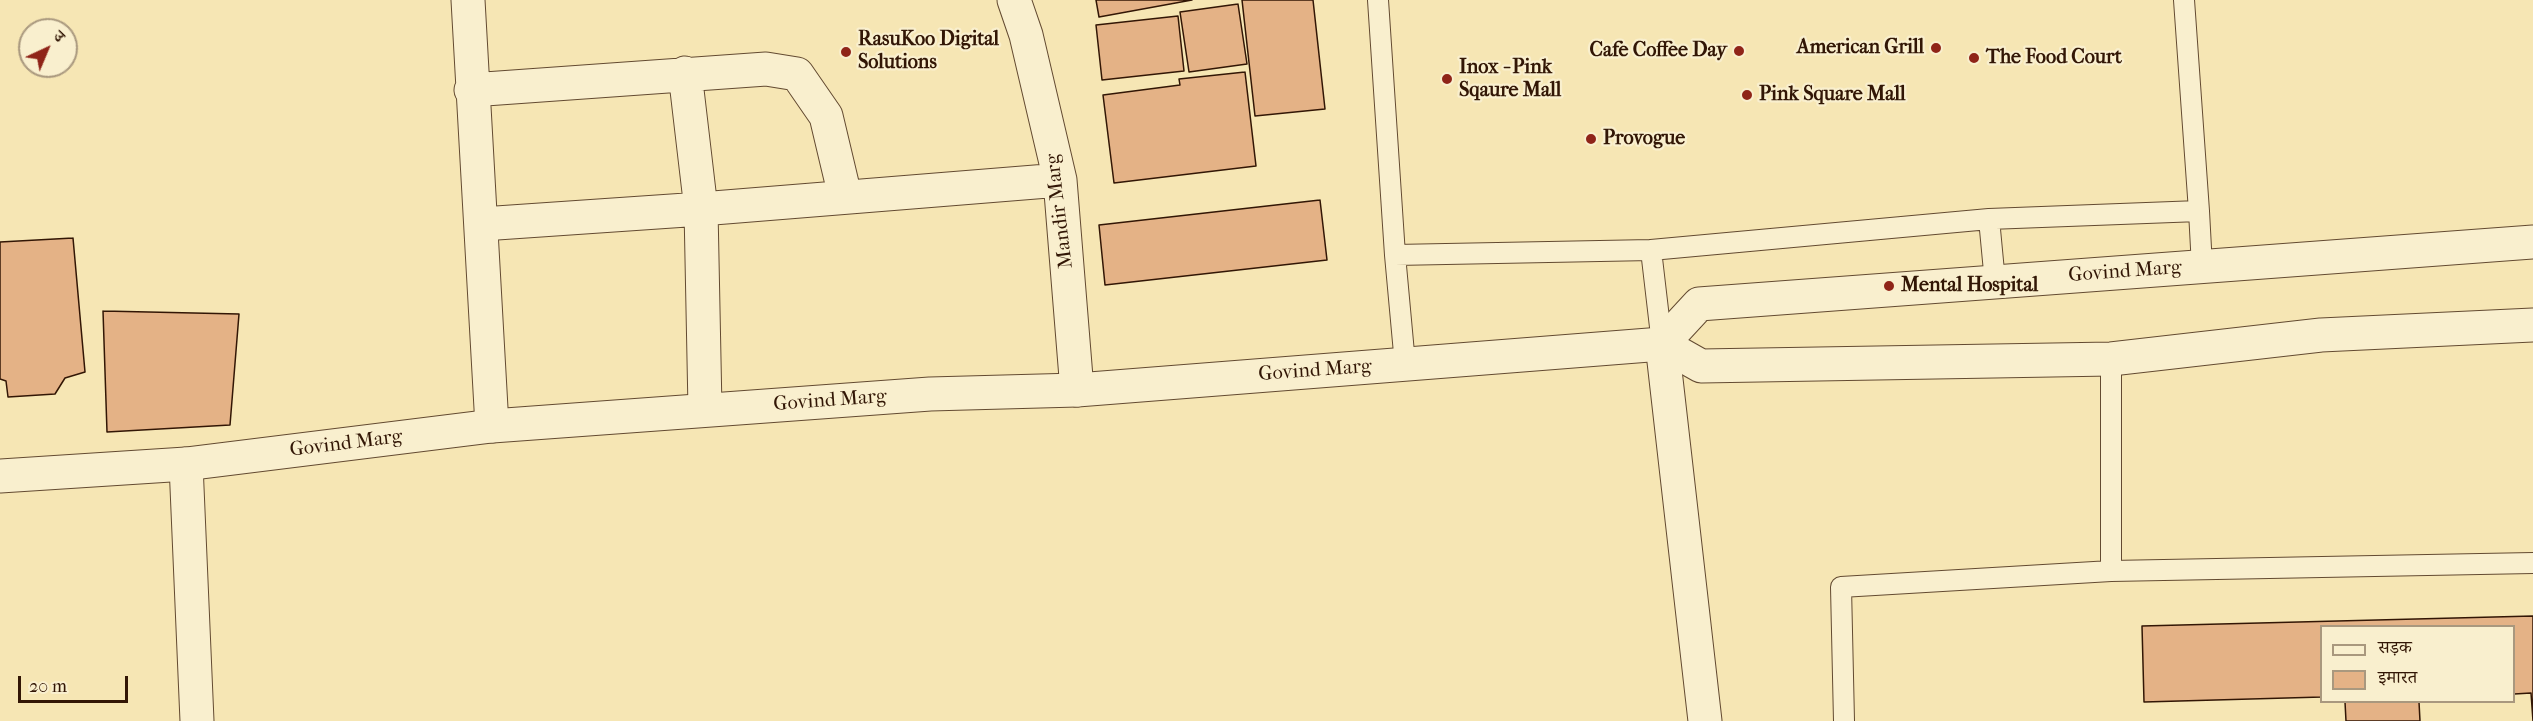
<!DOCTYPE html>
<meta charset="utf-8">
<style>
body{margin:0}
#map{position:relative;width:2533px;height:721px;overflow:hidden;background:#f6e6b4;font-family:"IM FELL French Canon","Noto Serif Devanagari",serif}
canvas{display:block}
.legend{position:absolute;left:2320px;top:625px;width:195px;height:78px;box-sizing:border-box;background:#f9efce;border:2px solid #a9987e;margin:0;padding:8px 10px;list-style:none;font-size:18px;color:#321605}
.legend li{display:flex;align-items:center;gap:12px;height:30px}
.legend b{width:30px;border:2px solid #a9987e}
.north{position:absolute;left:18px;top:18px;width:60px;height:60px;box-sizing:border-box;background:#f9efce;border:2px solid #a9987e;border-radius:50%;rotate:44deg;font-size:16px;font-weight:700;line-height:24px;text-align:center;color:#321605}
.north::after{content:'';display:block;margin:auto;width:21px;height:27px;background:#8f2418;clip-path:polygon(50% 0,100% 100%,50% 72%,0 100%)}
.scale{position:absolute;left:18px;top:676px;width:110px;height:27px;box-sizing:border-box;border:3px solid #321605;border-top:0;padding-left:8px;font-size:18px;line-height:21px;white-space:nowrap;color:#321605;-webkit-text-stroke:4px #f9efce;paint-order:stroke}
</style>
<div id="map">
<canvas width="2533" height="721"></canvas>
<ul class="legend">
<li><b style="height:8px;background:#f9efce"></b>सड़क</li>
<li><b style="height:16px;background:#e4b286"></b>इमारत</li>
</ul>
<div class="north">उ</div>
<div class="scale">20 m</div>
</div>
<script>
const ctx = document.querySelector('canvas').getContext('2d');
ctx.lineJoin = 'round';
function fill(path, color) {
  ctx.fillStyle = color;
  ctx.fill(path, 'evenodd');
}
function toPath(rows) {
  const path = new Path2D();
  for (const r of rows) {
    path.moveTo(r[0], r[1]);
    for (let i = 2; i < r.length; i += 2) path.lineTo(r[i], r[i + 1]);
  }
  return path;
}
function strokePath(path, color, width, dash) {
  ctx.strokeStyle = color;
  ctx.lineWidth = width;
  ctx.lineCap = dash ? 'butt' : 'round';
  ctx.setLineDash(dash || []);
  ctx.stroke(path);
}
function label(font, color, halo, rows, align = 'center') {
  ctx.font = font + ' "IM FELL French Canon",serif';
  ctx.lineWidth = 4.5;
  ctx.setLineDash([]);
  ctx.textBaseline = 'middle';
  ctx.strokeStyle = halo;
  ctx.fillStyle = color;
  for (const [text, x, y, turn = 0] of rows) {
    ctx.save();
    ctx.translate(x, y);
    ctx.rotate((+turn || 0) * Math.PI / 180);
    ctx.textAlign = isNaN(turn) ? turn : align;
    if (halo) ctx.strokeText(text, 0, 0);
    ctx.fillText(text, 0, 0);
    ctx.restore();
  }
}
const building = toPath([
 [1096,0,1192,0,1099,17,1096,0],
 [1242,0,1313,0,1325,109,1255,116,1242,0],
 [1238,4,1247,64,1189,72,1180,12,1238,4],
 [1178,16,1184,71,1102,80,1096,25,1178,16],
 [1245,72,1256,166,1114,183,1103,95,1180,85,1179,79,1245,72],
 [1320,200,1327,260,1105,285,1099,225,1320,200],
 [73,238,85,372,65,378,55,394,8,397,6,381,0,379,0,242,73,238],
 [103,311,239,314,230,425,107,432,103,311],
 [2533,616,2533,721,2531,693,2514,694,2514,626,2322,626,2322,697,2144,702,2142,626,2533,616],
 [2345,702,2419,702,2420,721,2346,721,2345,702]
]);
const service = toPath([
 [1378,0,1395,255,1651,250],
 [2199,211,2202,267],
 [1989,219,2199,211,2184,0],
 [1395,255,1405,364],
 [1662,344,1651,250,1989,219,1995,282],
 [2111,359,2111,571,2533,563],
 [1844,721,1841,587,2111,571]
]);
const minor = toPath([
 [468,0,492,426],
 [1014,0,1026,35,1060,180,1077,390],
 [685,73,701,209,705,409],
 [471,90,766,69,797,74,826,116,845,196],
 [482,224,701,209,1060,180],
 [1662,344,1705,721],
 [186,464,197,721]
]);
const tertiary = toPath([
 [1662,344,1699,304,2533,242],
 [0,476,186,464,492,426,930,394,1077,390,1662,344,1701,366,2111,359,2321,335,2533,325]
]);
const markers = [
 [1936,48,6,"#8f2418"],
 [1739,51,6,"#8f2418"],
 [846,52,6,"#8f2418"],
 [1974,58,6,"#8f2418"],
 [1447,79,6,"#8f2418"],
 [1747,95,6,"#8f2418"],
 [1591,139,6,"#8f2418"],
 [1889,286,6,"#8f2418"]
];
const poiNames = [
 ["RasuKoo Digital",858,40],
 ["Solutions",858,63],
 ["American Grill",1924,48,"right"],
 ["Cafe Coffee Day",1727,51,"right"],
 ["The Food Court",1986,58],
 ["Inox - Pink",1459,68],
 ["Sqaure Mall",1459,91],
 ["Pink Square Mall",1759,95],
 ["Provogue",1603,139],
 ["Mental Hospital",1901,286]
];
const streetNames = [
 ["Mandir Marg",1060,211,-97],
 ["Govind Marg",2125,272,-4],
 ["Govind Marg",1315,371,-4],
 ["Govind Marg",830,401,-4],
 ["Govind Marg",346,444,-7]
];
fill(building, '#e4b286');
strokePath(building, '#321605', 1.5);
strokePath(service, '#634a31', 22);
strokePath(minor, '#634a31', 35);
strokePath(tertiary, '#634a31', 35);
strokePath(service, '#f9efce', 20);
strokePath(minor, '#f9efce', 33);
strokePath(tertiary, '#f9efce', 33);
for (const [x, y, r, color] of markers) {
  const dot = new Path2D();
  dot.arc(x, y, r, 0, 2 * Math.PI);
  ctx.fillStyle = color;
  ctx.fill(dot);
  strokePath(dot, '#f9efce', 2);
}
label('bold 20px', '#321605', '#f9efce', poiNames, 'left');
label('20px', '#321605', '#f9efce', streetNames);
</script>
